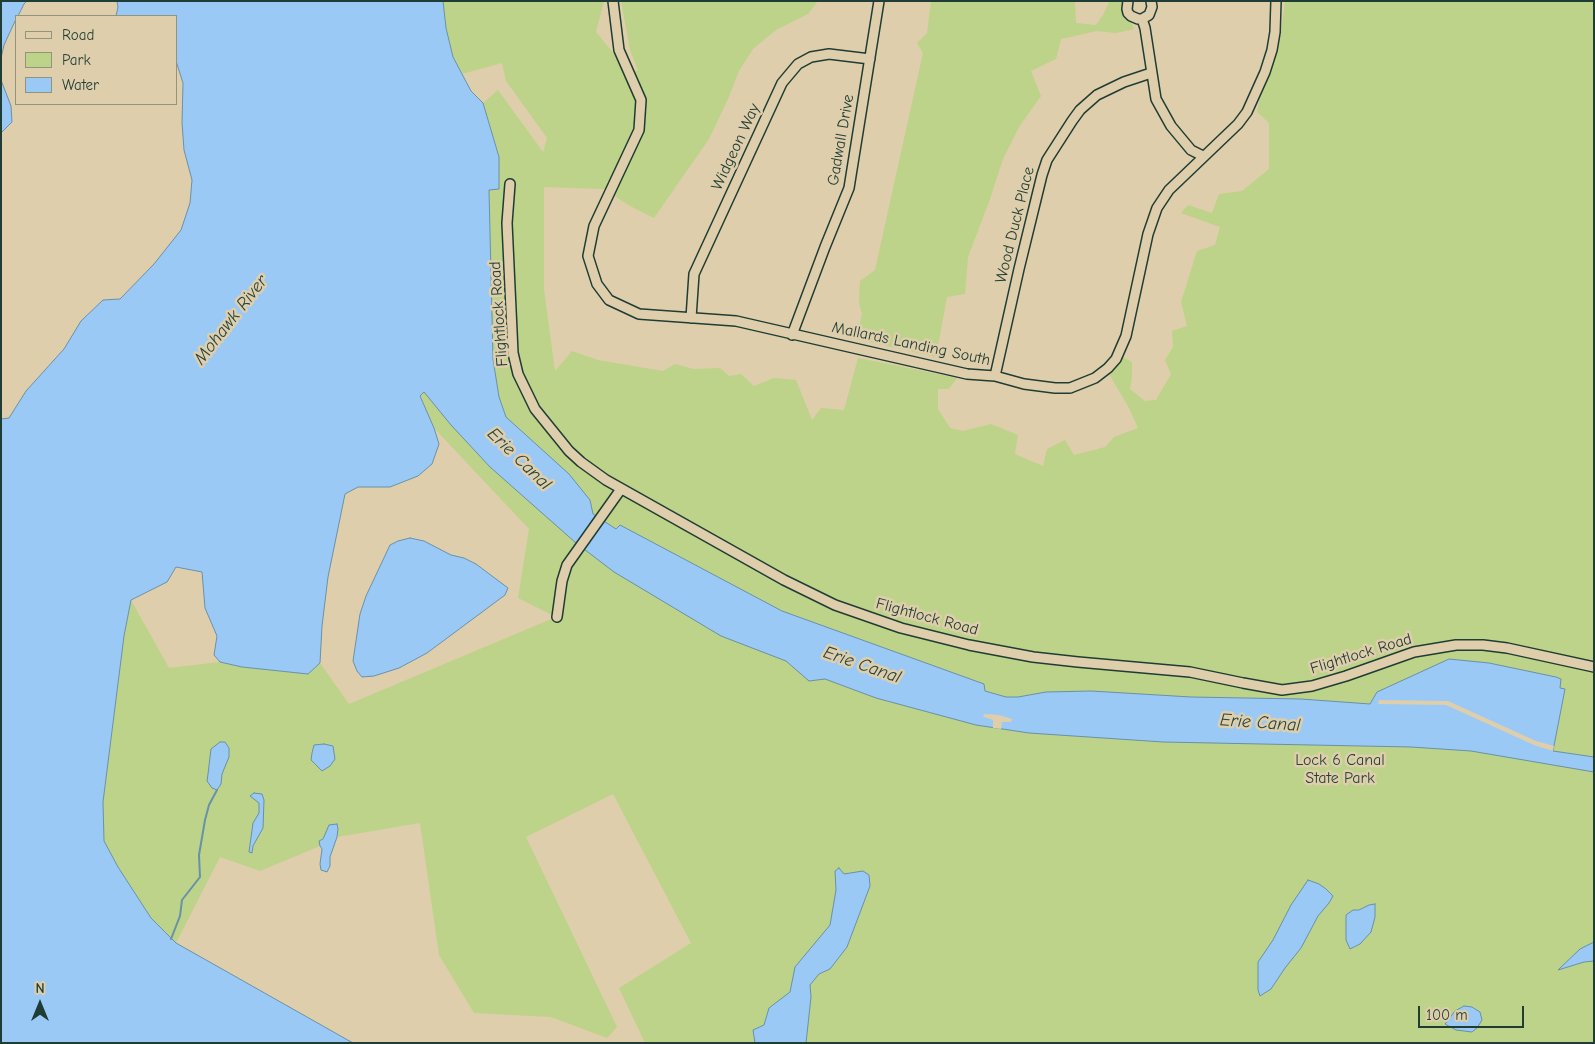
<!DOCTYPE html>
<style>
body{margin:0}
#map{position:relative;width:1595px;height:1044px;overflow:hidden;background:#dfceab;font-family:"Comic Neue",sans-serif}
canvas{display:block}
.frame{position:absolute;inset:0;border:2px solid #1f3d34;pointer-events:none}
.legend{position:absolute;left:15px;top:15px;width:162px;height:90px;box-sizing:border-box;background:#dfceab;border:1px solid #92947b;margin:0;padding:6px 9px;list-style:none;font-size:15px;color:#1f3d34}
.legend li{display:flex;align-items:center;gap:10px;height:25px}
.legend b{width:25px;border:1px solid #92947b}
.north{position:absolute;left:15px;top:979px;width:50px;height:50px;-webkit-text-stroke:4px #dfceab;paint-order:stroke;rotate:0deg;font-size:14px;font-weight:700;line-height:20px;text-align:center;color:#1f3d34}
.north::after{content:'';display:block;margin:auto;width:18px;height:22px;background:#1f3d34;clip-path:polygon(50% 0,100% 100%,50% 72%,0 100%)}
.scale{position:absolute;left:1418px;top:1006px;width:106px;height:22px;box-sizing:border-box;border:2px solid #1f3d34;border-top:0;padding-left:6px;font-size:15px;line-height:18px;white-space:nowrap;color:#1f3d34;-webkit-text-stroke:4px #dfceab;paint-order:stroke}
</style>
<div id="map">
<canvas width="1595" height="1044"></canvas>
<div class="frame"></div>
<ul class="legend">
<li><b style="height:6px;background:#dfceab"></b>Road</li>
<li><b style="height:14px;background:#bcd389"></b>Park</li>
<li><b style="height:14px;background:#9ac9f5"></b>Water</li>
</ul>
<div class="north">N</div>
<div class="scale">100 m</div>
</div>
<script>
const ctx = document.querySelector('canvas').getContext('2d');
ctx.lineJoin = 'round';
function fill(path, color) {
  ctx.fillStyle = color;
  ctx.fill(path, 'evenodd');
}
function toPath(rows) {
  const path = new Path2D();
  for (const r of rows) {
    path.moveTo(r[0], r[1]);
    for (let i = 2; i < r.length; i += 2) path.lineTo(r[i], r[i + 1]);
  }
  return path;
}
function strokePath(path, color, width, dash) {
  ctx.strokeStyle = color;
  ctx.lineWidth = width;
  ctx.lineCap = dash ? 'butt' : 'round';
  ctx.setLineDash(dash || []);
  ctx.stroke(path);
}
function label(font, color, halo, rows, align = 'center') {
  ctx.font = font + ' "Comic Neue",sans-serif';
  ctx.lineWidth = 5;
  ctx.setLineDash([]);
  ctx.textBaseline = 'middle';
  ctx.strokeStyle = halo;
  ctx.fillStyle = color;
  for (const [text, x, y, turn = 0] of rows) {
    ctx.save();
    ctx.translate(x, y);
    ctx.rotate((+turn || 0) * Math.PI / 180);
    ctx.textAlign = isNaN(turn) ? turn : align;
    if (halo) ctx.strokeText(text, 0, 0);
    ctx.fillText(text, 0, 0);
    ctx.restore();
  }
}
const green = toPath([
 [443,1,604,1,596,32,615,55,626,76,638,70,630,50,621,1,818,1,808,14,776,30,753,49,739,71,728,99,709,139,654,218,630,206,604,189,544,187,544,290,555,371,572,351,598,360,663,371,675,364,694,369,720,368,729,376,741,374,754,386,774,378,796,380,812,420,821,408,844,410,858,358,899,366,957,378,949,389,938,389,938,409,950,428,963,431,991,424,1018,435,1015,454,1043,466,1047,449,1065,440,1074,455,1105,447,1114,437,1138,428,1129,408,1109,374,1123,357,1132,362,1132,377,1130,389,1145,401,1156,400,1171,374,1165,360,1173,347,1172,331,1187,326,1181,302,1197,251,1215,245,1220,227,1181,213,1188,205,1212,213,1219,194,1242,191,1269,169,1269,123,1257,112,1260,96,1273,63,1281,33,1285,1,1594,1,1594,1043,645,1043,619,988,691,943,613,794,526,837,617,1027,607,1038,551,1017,474,1013,439,955,420,823,337,837,338,829,319,841,320,846,260,871,220,857,176,943,151,918,118,867,104,841,103,802,124,636,131,600,169,668,220,662,242,667,307,674,320,663,349,704,556,617,518,598,529,529,434,428,420,396,424,392,493,359,489,189,499,189,499,157,483,103,498,90,543,152,547,138,506,81,502,63,462,74,453,57,446,28],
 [931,1,1075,1,1076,23,1096,25,1103,15,1109,2,1122,1,1134,29,1116,33,1097,31,1061,39,1056,59,1031,71,1041,96,1019,127,1003,159,990,199,968,257,965,294,947,297,936,357,856,339,862,314,859,303,860,281,875,270,923,53,917,43,927,33]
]);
const water = toPath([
 [1,1,27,1,24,4,18,16,16,16,16,19,4,45,1,58,1,1],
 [117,1,443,1,446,28,453,57,471,91,483,103,499,157,499,189,489,190,493,359,499,397,506,417,569,474,590,500,593,514,616,529,620,525,782,611,984,684,985,691,1006,697,1018,697,1046,692,1091,691,1191,697,1301,699,1370,704,1377,692,1449,659,1489,663,1556,677,1561,679,1560,688,1565,689,1553,751,1594,757,1594,772,1471,751,1411,747,1163,742,1029,733,976,725,876,698,825,679,809,681,786,661,721,636,614,572,576,543,490,467,451,425,424,392,420,396,434,428,439,444,432,464,418,476,390,487,358,487,345,494,328,577,322,626,320,663,308,674,242,667,220,662,214,655,217,636,205,608,202,572,176,567,167,582,131,600,124,636,103,802,104,841,118,867,151,918,176,943,353,1043,1,1043,1,419,9,418,26,391,64,349,81,321,103,300,120,299,154,264,181,230,190,203,192,180,184,150,182,123,183,83,176,61,176,16,116,16,118,7,117,1],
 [1,80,11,106,12,122,1,133,1,80],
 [410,538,424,541,451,555,464,558,476,564,508,588,505,595,427,653,399,668,374,676,362,677,357,671,353,661,360,614,366,596,390,545,398,541,410,538],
 [220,742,225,742,229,748,229,757,222,774,221,784,217,790,212,788,207,781,208,774,211,749,220,742],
 [324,744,333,746,335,759,330,766,322,771,311,760,312,753,314,745,324,744],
 [254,793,262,794,264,800,263,828,253,846,252,853,249,852,253,823,259,813,259,803,250,796,254,793],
 [337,824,338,829,337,837,330,857,330,866,327,872,321,870,320,864,322,849,320,846,319,841,323,839,329,825,337,824],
 [839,868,844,874,863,871,869,875,870,886,847,947,830,969,819,974,810,985,811,997,806,1043,755,1043,753,1030,764,1025,769,1008,790,992,795,967,830,925,836,890,835,871,839,868],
 [1308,880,1319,884,1326,889,1333,896,1329,903,1318,916,1301,948,1285,968,1271,989,1260,996,1258,990,1258,962,1273,940,1291,905,1308,880],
 [1375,904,1375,917,1371,932,1360,944,1350,949,1346,940,1346,915,1353,910,1359,910,1369,905,1375,904],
 [1594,942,1594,961,1584,962,1558,970,1580,949,1594,942],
 [1464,1006,1472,1007,1480,1012,1482,1020,1477,1028,1472,1032,1456,1030,1445,1024,1455,1011,1464,1006]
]);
const pier = toPath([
 [1379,700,1448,701,1536,741,1554,746,1553,751,1534,745,1446,705,1378,704],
 [985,714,999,715,1012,719,1011,722,1002,722,1001,729,993,728,993,720,984,717,983,715]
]);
const stream = toPath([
 [171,939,180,916,182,900,200,877,199,855,205,820,209,805,217,790]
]);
const minor = toPath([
 [613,1,619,50,641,100,639,130,594,226,588,256,597,284,609,300,639,314,736,321,967,374,995,376,1024,384,1055,388,1070,388,1095,378,1108,368,1116,359,1126,336,1148,234,1157,208,1169,190,1238,124,1247,112,1265,72,1272,50,1275,32,1276,1],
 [1128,1,1127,9,1128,13,1131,16,1138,19,1142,19,1149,15,1152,7,1151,1],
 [1142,19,1145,28,1156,99,1171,126,1191,150,1203,156],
 [510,184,507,223,513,353,518,374,535,409,569,451,581,462,606,480,784,580,835,605,901,628,969,645,1033,657,1078,662,1190,672,1243,683,1282,690,1312,686,1346,676,1414,652,1456,645,1483,645,1507,648,1594,667],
 [691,318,694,274,782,83,798,64,811,57,829,54,870,59],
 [792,335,825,247,849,188,879,1],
 [995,376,1019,269,1042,175,1047,160,1072,121,1080,110,1097,95,1124,82,1151,73],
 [557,617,562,581,567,565,621,489]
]);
const streetNames = [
 ["Gadwall Drive",841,140,-80],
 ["Widgeon Way",736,147,-65],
 ["Wood Duck Place",1015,225,-76],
 ["Flightlock Road",499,314,-94],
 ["Mallards Landing South",911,344,12],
 ["Flightlock Road",927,617,15],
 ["Flightlock Road",1361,654,-17]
];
const parkNames = [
 ["Lock 6 Canal",1340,760],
 ["State Park",1340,778]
];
const waterNames = [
 ["Mohawk River",231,320,-52],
 ["Erie Canal",519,459,44],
 ["Erie Canal",862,665,19],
 ["Erie Canal",1260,723,4]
];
fill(green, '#bcd389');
fill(water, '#9ac9f5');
strokePath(water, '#6991a8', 1);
fill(pier, '#dfceab');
strokePath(stream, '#6991a8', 2);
strokePath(minor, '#1f3d34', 12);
strokePath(minor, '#dfceab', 9);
label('16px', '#1f3d34', '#dfceab', streetNames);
label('16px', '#274438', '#dfceab', parkNames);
label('italic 18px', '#25443e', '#dfceab', waterNames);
</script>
